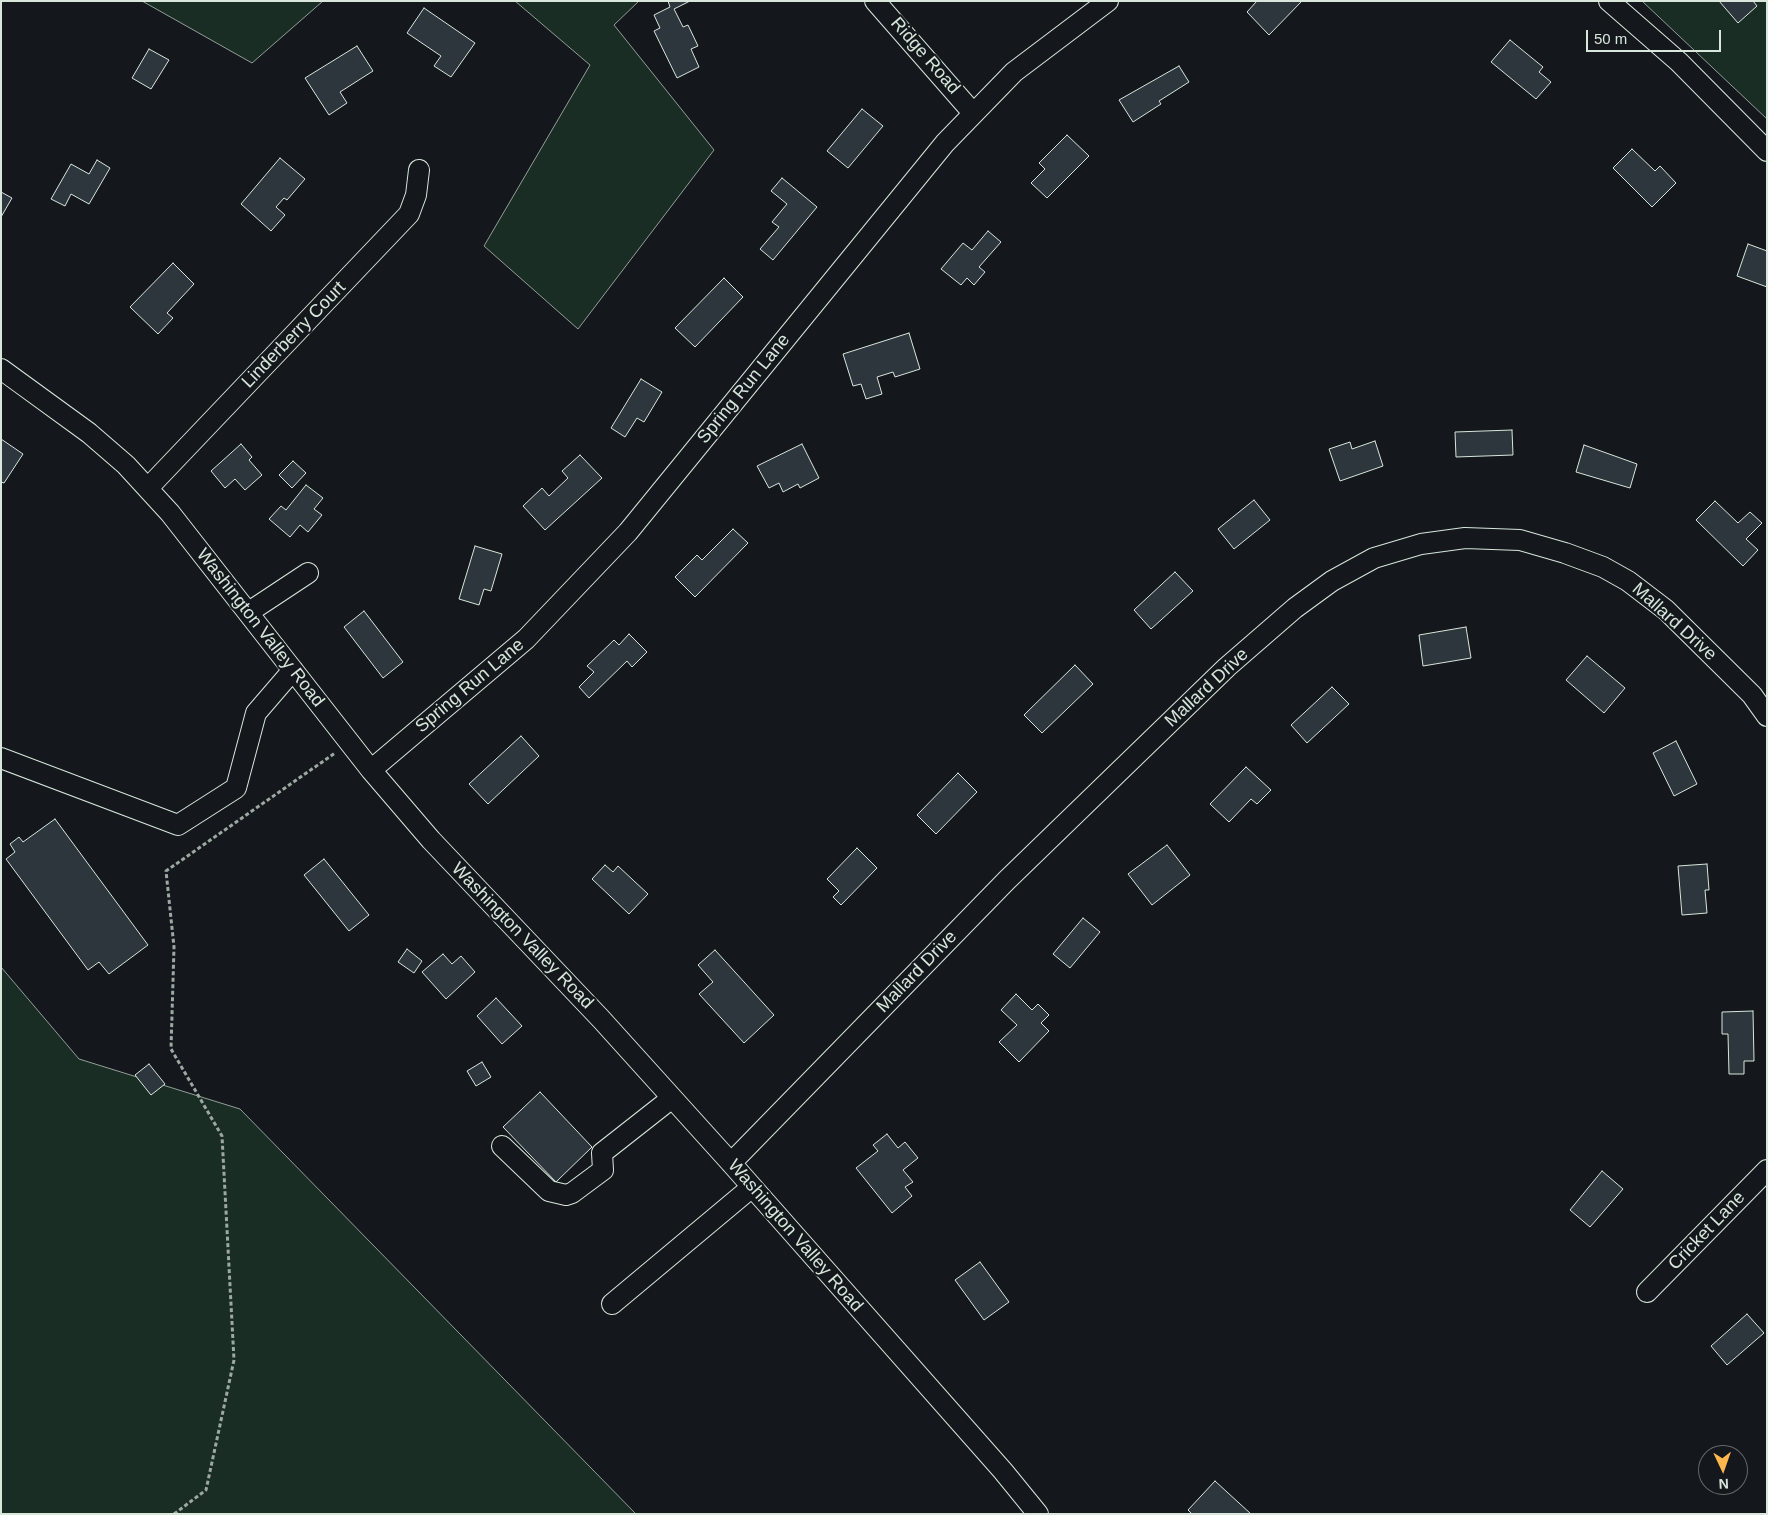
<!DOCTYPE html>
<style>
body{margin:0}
#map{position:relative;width:1768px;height:1515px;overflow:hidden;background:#14181c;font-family:Arial,sans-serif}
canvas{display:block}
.frame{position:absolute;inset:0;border:2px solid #d8e6dc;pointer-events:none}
.north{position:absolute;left:1698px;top:1445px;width:50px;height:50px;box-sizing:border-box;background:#14181c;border:1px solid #626a69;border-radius:50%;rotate:177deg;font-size:14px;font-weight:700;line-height:20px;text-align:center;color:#d8e6dc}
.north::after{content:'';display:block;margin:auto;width:18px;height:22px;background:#ffb74d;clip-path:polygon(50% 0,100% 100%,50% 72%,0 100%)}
.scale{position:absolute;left:1586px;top:30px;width:135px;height:22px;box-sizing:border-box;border:2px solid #d8e6dc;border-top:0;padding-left:6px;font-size:15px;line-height:18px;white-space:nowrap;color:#d8e6dc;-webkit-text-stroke:4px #14181c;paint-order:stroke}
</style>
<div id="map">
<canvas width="1768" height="1515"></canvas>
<div class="frame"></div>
<div class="north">N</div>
<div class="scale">50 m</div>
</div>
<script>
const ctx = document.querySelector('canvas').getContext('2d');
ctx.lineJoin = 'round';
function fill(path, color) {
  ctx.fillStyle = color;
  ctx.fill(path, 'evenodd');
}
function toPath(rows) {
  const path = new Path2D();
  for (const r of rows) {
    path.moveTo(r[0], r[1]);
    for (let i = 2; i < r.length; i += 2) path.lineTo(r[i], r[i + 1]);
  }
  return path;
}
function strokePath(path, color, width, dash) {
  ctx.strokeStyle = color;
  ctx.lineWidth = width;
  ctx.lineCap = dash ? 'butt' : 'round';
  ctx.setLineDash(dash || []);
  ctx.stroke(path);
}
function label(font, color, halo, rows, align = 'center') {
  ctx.font = font + ' Arial,sans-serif';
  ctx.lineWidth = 4;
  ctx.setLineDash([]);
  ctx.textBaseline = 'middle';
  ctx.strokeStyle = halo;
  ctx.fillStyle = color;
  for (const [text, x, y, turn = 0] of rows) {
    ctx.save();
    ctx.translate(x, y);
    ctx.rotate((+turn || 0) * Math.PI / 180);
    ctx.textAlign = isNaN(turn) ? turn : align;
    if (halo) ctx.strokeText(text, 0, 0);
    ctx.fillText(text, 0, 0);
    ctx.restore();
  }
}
const green = toPath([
 [142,1,323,1,252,63,142,1],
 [515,1,639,1,614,25,714,150,578,329,484,246,590,65,515,1],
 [1642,1,1767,1,1767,119,1642,1],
 [1,967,79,1059,240,1109,636,1514,1,1514,1,967]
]);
const building = toPath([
 [668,1,690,1,674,9,683,27,688,25,698,46,691,49,699,67,677,78,654,31,660,28,654,15,670,7,668,1],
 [1257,1,1302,1,1269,35,1247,12,1257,1],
 [1719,1,1753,1,1757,6,1738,23,1719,1],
 [424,8,475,43,451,77,434,66,441,56,407,33,424,8],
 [1510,40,1543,67,1539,72,1551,82,1536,99,1491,62,1510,40],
 [357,46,373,71,340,92,347,103,329,115,305,78,357,46],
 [149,49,169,60,151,89,132,78,149,49],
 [1179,66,1189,82,1159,101,1161,104,1133,122,1119,100,1179,66],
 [862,109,883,126,848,168,827,151,862,109],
 [1067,135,1089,156,1047,198,1031,183,1045,169,1039,163,1067,135],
 [1632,149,1655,171,1660,166,1676,183,1652,207,1613,168,1632,149],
 [280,158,305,179,287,200,284,198,276,207,285,215,271,231,241,204,280,158],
 [97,160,110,168,89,204,71,194,65,206,51,199,71,164,89,174,97,160],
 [782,178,817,207,773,260,760,249,779,227,772,222,787,204,771,191,782,178],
 [1,192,12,198,1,217,1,192],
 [988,231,1001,242,979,267,985,272,974,285,967,278,961,285,941,269,963,243,972,250,988,231],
 [1748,244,1767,251,1767,287,1737,276,1748,244],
 [173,263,194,284,167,313,173,318,158,334,130,307,173,263],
 [724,278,743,297,695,347,675,328,724,278],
 [909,333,920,369,895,377,893,372,877,377,882,394,866,399,861,384,853,386,843,354,909,333],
 [641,379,662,392,644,422,637,418,625,437,611,428,641,379],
 [1512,430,1513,455,1456,457,1455,432,1512,430],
 [1,439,23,454,4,483,1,482,1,439],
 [1375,441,1383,466,1340,481,1329,449,1350,442,1352,449,1375,441],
 [241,444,252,457,249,460,262,475,245,490,235,479,225,488,211,471,241,444],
 [802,444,819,478,800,488,798,484,783,492,779,483,769,488,757,466,802,444],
 [1584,445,1637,464,1630,488,1576,472,1584,445],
 [580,455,602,478,545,530,523,506,542,488,549,496,568,478,562,471,580,455],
 [293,461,306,473,292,488,279,475,293,461],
 [306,485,323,498,314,509,322,515,308,532,300,525,290,537,269,519,281,506,286,510,306,485],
 [1254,500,1270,520,1234,549,1218,529,1254,500],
 [1715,501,1738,523,1750,512,1762,523,1746,539,1758,550,1743,566,1696,520,1715,501],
 [733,529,748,543,695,597,675,577,697,555,702,560,733,529],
 [475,546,502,554,491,591,484,589,479,605,459,599,475,546],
 [1175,572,1193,591,1151,629,1134,610,1175,572],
 [364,611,403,662,383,678,344,627,364,611],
 [1466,627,1471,658,1423,666,1419,635,1466,627],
 [629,634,647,652,632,667,627,661,589,698,579,687,594,672,587,666,614,640,619,645,629,634],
 [1587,656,1625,688,1604,713,1566,680,1587,656],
 [1075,665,1093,684,1042,733,1024,715,1075,665],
 [1332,687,1349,704,1307,743,1291,725,1332,687],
 [521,736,539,756,488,804,469,784,521,736],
 [1676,741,1697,784,1674,796,1653,753,1676,741],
 [1246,767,1271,790,1257,804,1251,799,1229,822,1210,804,1246,767],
 [958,773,977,792,936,834,917,815,958,773],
 [55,819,148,945,109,974,99,962,88,970,6,859,15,852,10,844,19,837,23,842,55,819],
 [1167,845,1190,875,1152,905,1128,874,1167,845],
 [857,848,877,868,841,905,833,897,839,891,827,879,857,848],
 [324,859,369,915,349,931,304,875,324,859],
 [1707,864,1709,890,1705,890,1707,913,1682,915,1678,866,1707,864],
 [605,865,613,872,618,866,648,894,629,914,592,879,605,865],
 [1083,918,1100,932,1070,968,1053,954,1083,918],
 [407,949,422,961,414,973,398,962,407,949],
 [715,950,774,1015,744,1043,699,994,713,982,698,965,715,950],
 [443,954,452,964,461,956,475,972,446,999,422,972,443,954],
 [1016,994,1032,1010,1038,1004,1049,1015,1041,1023,1049,1031,1019,1062,999,1042,1017,1025,1001,1010,1016,994],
 [496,998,522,1026,502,1044,477,1016,496,998],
 [1753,1011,1754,1061,1744,1061,1744,1074,1729,1074,1728,1034,1722,1034,1722,1012,1753,1011],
 [482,1062,491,1077,476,1086,467,1071,482,1062],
 [149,1064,165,1084,151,1095,135,1075,149,1064],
 [540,1092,592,1147,556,1182,503,1127,540,1092],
 [887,1134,898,1148,905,1142,918,1158,903,1170,913,1182,905,1187,912,1196,892,1213,856,1168,878,1151,873,1145,887,1134],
 [1602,1171,1623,1189,1590,1227,1570,1210,1602,1171],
 [980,1262,1009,1302,984,1320,955,1280,980,1262],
 [1747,1314,1764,1333,1727,1365,1711,1346,1747,1314],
 [1215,1481,1251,1514,1192,1514,1188,1510,1215,1481]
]);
const path = toPath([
 [174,1514,206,1490,234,1360,222,1136,171,1049,174,947,166,871,335,753]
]);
const minor = toPath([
 [875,1,973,113],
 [1609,1,1679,62,1767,151],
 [1,369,89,433,126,465,170,513,371,770,431,840,601,1019,731,1163,1003,1471,1038,1514],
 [148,488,409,214,416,195,419,170],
 [249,612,308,573],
 [1,758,178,825,236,788,256,713,293,670],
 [371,770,526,639,628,532,945,143,1014,72,1108,1],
 [502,1146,549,1191,566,1195,572,1193,603,1170,602,1153,672,1098],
 [731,1163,1007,880,1227,667,1295,608,1332,581,1374,558,1421,544,1465,538,1520,540,1565,553,1603,567,1628,581,1666,610,1752,695,1767,716],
 [1647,1292,1767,1170],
 [612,1304,752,1187]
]);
const streetNames = [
 ["Ridge Road",925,56,49],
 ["Linderberry Court",294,335,-46],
 ["Spring Run Lane",744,389,-51],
 ["Mallard Drive",1674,622,42],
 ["Washington Valley Road",260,628,52],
 ["Spring Run Lane",470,686,-40],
 ["Mallard Drive",1207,688,-43],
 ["Washington Valley Road",522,936,46],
 ["Mallard Drive",917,972,-46],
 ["Cricket Lane",1707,1231,-46],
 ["Washington Valley Road",795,1236,49]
];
fill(green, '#1a2d24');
strokePath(green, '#939e99', 1);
fill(building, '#2c363c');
strokePath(building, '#d8e6dc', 1);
strokePath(minor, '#d8e6dc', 22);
strokePath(path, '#9da8a2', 3, [4, 2.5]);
strokePath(minor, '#14181c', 20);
label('18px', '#d8e6dc', '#14181c', streetNames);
</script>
